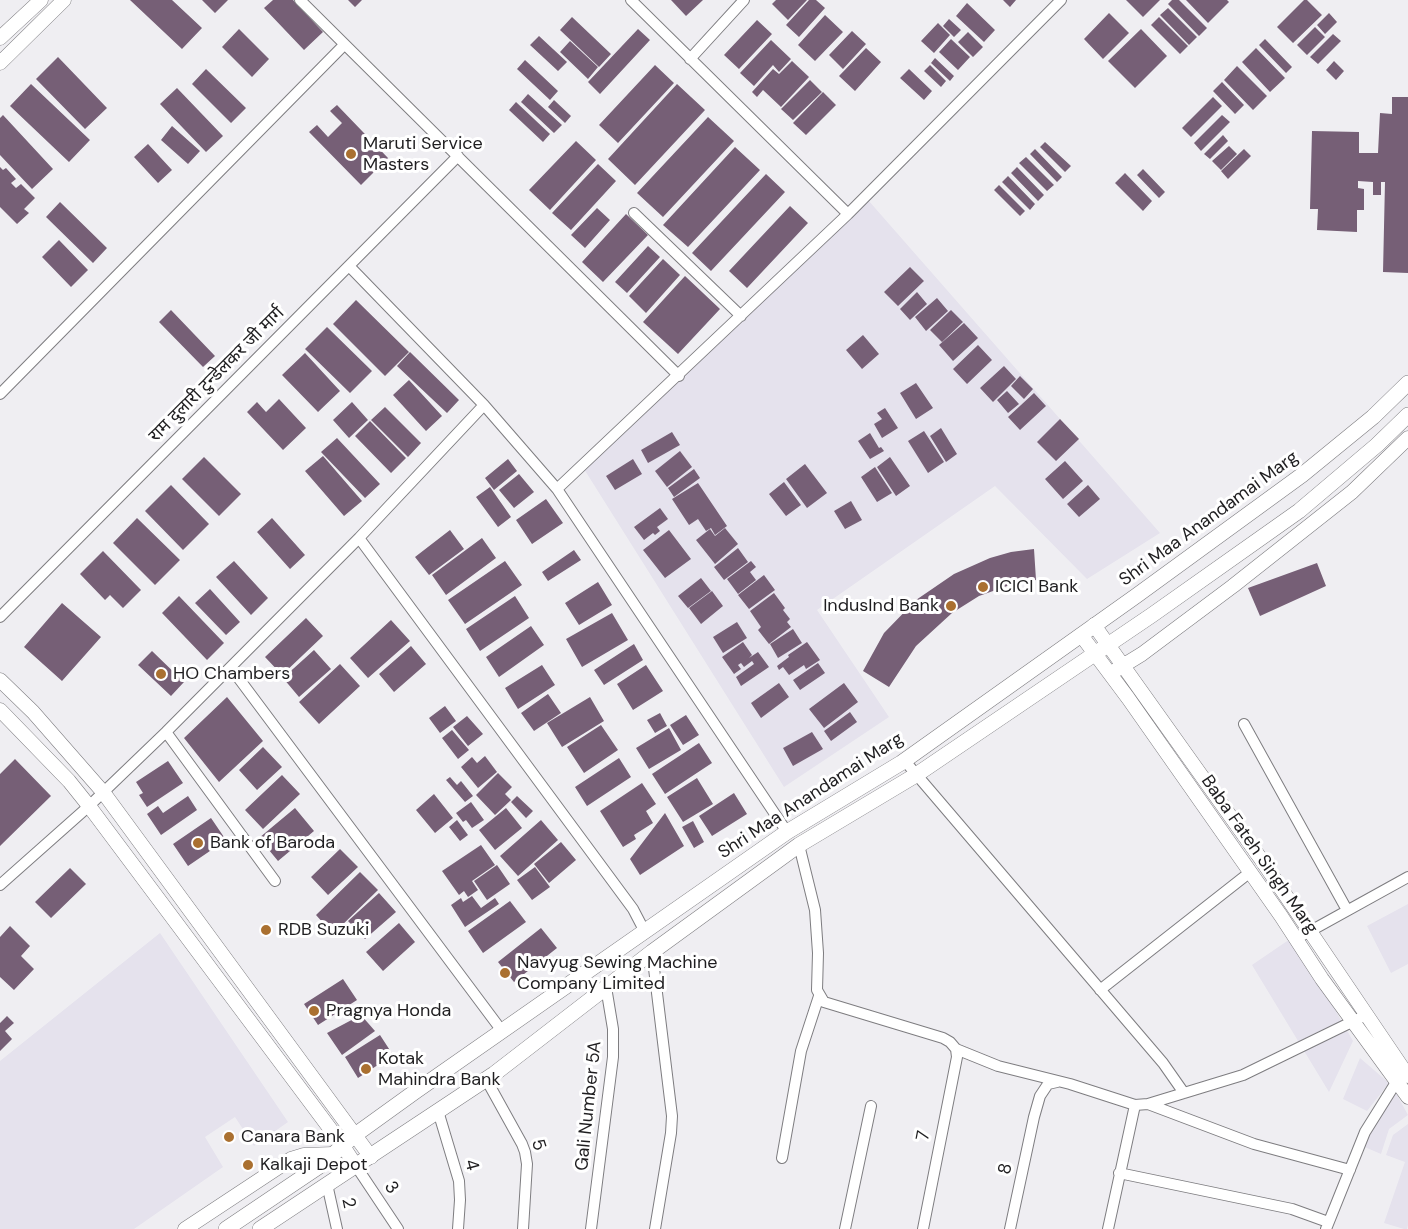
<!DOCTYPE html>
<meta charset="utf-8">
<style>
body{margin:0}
canvas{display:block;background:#efeef2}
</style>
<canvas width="1408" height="1229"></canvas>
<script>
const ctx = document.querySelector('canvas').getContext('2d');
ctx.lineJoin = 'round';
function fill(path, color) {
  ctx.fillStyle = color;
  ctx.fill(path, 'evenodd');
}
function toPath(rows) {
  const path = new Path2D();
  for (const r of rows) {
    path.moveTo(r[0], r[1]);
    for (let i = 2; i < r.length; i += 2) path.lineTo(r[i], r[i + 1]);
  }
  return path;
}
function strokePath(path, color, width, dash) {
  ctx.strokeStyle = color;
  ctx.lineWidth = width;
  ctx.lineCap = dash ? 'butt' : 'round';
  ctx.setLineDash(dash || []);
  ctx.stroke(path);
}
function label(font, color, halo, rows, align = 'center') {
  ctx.font = font + ' "DM Sans","Noto Sans Devanagari",sans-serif';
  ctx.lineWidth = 6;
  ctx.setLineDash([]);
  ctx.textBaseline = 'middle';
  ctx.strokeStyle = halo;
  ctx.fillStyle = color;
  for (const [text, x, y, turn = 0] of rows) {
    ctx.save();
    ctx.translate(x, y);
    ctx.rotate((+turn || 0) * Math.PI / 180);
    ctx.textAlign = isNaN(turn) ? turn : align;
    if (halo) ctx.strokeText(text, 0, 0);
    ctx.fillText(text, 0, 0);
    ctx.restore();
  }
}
const built = toPath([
 [868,200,1160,533,1087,579,995,486,817,610,889,717,784,787,584,469],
 [1408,904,1408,964,1391,973,1367,926],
 [160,933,288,1122,254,1146,235,1117,205,1137,223,1167,134,1229,0,1229,0,1061],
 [1293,937,1353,1041,1329,1092,1252,965],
 [1360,1058,1389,1083,1367,1111,1343,1099],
 [1392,1086,1408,1115,1389,1129,1381,1154,1360,1145],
 [1408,1124,1408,1225,1407,1229,1404,1229,1384,1223,1405,1162,1386,1155,1393,1135]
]);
const building = toPath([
 [130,0,172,0,202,28,182,49],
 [202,0,228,0,215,13],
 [273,0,293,0,323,32,304,50,264,8],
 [348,0,362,0,355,7],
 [671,0,703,0,686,16],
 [776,0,807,0,788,20,772,4],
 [809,0,816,0,825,8,799,37,786,25],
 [1003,0,1016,0,1010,7],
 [1126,0,1160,0,1143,17],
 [1172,0,1179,0,1207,28,1199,36,1168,4],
 [1186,0,1227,0,1229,2,1208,23],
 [1304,0,1307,0,1322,15,1293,43,1277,27],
 [967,3,995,30,984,42,956,16],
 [1168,8,1197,37,1189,45,1160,15],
 [1109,13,1129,33,1103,59,1084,39],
 [1329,13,1337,22,1325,34,1317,25],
 [825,15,843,32,815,61,798,45],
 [572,17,611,54,599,67,560,30],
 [1159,17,1188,46,1180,54,1151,25],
 [949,19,961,30,954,37,943,26],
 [757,20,772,34,739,69,724,55],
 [938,23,950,35,934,53,921,41],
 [1315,27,1325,37,1307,55,1297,45],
 [239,29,269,59,252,77,222,47],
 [638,29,650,40,600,94,588,82],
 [1141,29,1167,56,1135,88,1108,61],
 [852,31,866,44,843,69,829,55],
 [968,32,983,47,973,57,958,42],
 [1333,34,1341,41,1318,64,1310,57],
 [539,36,567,62,558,71,530,45],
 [951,39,970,57,958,70,939,52],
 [1265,39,1292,67,1286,73,1259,45],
 [771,40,791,59,779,72,773,65,754,86,740,73],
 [570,41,598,67,588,79,560,52],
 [866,48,881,62,855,91,839,76],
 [1256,48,1285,78,1270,92,1242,62],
 [58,57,107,108,85,129,36,79],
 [935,58,954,76,950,81,931,63],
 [525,60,558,91,550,100,517,69],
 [792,61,809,77,781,107,763,90,757,97,752,92,773,69,779,74],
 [1334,61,1344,71,1336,80,1326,70],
 [655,65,674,83,618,143,599,125],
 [930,65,946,81,941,87,924,71],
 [1237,66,1267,96,1253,110,1224,80],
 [206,69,246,108,231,123,192,84],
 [909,69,932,91,924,100,900,78],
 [810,80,822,92,793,120,781,109],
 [1222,82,1244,105,1235,114,1213,91],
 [31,84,90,140,69,162,10,106],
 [677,84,705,110,635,185,608,159],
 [177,88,223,136,206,152,160,104],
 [823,92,836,105,806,135,793,123],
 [528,94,562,125,554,133,521,102],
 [1213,97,1222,106,1191,137,1182,128],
 [1392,97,1408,97,1408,273,1383,272,1385,182,1381,182,1381,195,1373,195,1373,182,1358,181,1358,188,1364,189,1364,210,1357,210,1357,232,1317,230,1318,209,1310,209,1312,131,1359,132,1359,153,1378,153,1380,113,1392,114],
 [554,100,571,116,565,123,548,107],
 [516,102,550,134,543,142,509,110],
 [337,105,388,158,361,185,309,132,317,125,328,137,342,123,330,111],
 [3,115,53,169,32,189,0,155,0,118],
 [1222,115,1230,122,1201,151,1194,143],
 [708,117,734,141,663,217,637,193],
 [172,126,200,151,188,164,161,140],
 [1223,135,1228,141,1210,159,1204,154],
 [576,141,596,160,550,210,529,190],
 [1045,142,1071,166,1065,172,1040,147],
 [148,144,172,170,158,183,134,157],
 [1229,146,1237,154,1221,170,1212,161],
 [735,147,760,170,688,247,663,225],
 [1035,149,1062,177,1057,182,1030,154],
 [1244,149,1251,156,1228,179,1221,171],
 [1026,157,1054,185,1047,191,1019,163],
 [598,164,616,181,571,230,552,213],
 [0,167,3,170,6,168,16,179,11,183,16,188,21,184,35,198,24,209,29,213,17,224,0,207],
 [1017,167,1044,195,1038,201,1011,173],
 [1143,169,1165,192,1159,198,1137,175],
 [1125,173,1152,201,1143,211,1115,183],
 [766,174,785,192,711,271,692,253],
 [1008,176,1035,204,1030,210,1002,182],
 [999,185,1025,211,1020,216,994,190],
 [60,202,107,248,93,263,46,217],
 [790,206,808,223,747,288,729,271],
 [597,208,610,220,585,248,571,235],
 [626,214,648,235,603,282,582,262],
 [59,240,88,270,71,287,42,257],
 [648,246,660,257,627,293,615,282],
 [663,259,680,275,646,313,629,296],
 [910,267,924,281,898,306,884,292],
 [685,276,720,309,678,354,643,322],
 [917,292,927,304,910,320,900,309],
 [937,298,948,311,926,331,915,317],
 [356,300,409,352,385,376,333,324],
 [171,310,215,356,203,367,159,322],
 [951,310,963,322,942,342,930,330],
 [964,323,978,338,953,361,939,345],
 [327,327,372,371,350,393,305,349],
 [863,335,879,354,862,369,846,350],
 [978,345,992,360,967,384,953,369],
 [410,352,459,400,447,413,397,366],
 [305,353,340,391,318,412,282,375],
 [1004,366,1016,379,993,402,980,388],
 [1020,376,1033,389,1024,399,1011,386],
 [409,380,442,416,426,431,393,395],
 [916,383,933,408,916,419,900,393],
 [1007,391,1019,404,1008,413,997,400],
 [1034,393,1046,406,1020,430,1008,417],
 [279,399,306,428,283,450,247,412,257,402,266,412],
 [352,402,368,420,349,438,333,420],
 [385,407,421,443,408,457,371,420],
 [885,408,898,428,882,438,874,424,882,419,877,413],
 [1060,419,1079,439,1056,461,1037,442],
 [370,421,406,458,391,473,355,436],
 [941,428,957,454,946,462,930,436],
 [924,431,944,462,928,473,908,441],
 [672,432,680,445,648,463,641,450],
 [870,433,879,448,881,447,884,451,870,459,858,441],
 [337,438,380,484,365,498,321,452],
 [680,451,692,467,667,487,655,471],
 [323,456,362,501,344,516,305,471],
 [204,457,241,494,219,516,182,479],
 [890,457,910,486,896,496,877,467],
 [508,459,517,471,494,490,485,478],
 [633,459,642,474,615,490,606,476],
 [1065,461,1083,481,1063,499,1045,479],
 [805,464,827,493,807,508,786,479],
 [875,467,892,493,877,502,861,477],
 [694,469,700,478,674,497,668,488],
 [519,474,534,492,514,508,499,490],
 [784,482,801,505,786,516,769,494],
 [698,483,727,526,715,535,711,528,706,531,698,519,689,525,672,499],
 [171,485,209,524,183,550,145,511],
 [1088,485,1100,499,1079,517,1067,504],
 [490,487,511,517,498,527,476,497],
 [546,499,563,523,532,544,516,520],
 [851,501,862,520,845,529,834,511],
 [660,508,668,519,657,527,660,531,655,535,653,533,644,540,634,527],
 [137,518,180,560,155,585,113,543],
 [272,518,305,555,290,569,257,532],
 [725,528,738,544,715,564,696,540,710,529,715,536],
 [450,530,464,549,429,575,415,557],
 [669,530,691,559,665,578,643,550],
 [482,538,496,558,446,595,432,575],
 [738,548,748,562,724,580,714,567],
 [1034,549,1036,580,1010,585,979,596,952,613,916,646,889,687,863,671,884,633,916,600,954,574,990,558,1011,552],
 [574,550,581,560,548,581,542,572],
 [103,551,141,590,123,608,110,595,105,600,80,574],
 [234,561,268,598,251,615,216,577],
 [505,561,522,585,465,624,448,600],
 [751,561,756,567,750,572,756,580,738,594,727,579],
 [1317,563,1326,586,1260,616,1248,588],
 [764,575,775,590,749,609,738,595],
 [701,578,711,591,688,608,678,596],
 [598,582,612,605,579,625,565,603],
 [210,589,240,622,226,635,195,603],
 [712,591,723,606,701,624,689,608],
 [774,593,785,608,783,610,790,619,787,622,791,627,769,644,758,630,761,627,750,611],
 [179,596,224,643,207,660,162,613],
 [515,596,529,618,480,651,466,629],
 [62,603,101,637,62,681,24,647],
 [612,613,628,640,582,667,566,639],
 [306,618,323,636,282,675,265,657],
 [391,620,410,641,368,678,350,658],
 [737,622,747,638,723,653,713,637],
 [531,626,544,645,499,677,486,657],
 [793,629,802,643,778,658,770,644],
 [743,642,752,655,749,658,758,652,769,667,741,686,736,677,754,664,752,661,744,667,741,663,738,665,741,669,734,674,722,657],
 [807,642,820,660,806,669,804,665,789,675,783,667,779,670,777,666,789,657,788,655],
 [634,644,643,660,604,685,594,670],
 [411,646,426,664,394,692,379,674],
 [314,650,331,669,299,697,283,678],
 [152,651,184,682,171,696,138,665],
 [818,663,825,673,800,690,793,680],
 [340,664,360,686,319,724,299,702],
 [542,665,555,685,518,709,505,688],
 [646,665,663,691,633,710,617,684],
 [779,683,789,697,761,718,751,703],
 [844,683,858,702,824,728,809,709],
 [548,694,561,713,534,731,521,713],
 [227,697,263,741,219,782,184,738],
 [590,697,604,721,562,747,547,723],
 [445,706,456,721,440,733,429,718],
 [850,712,857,722,831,741,824,731],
 [660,713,667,726,655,733,647,720],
 [686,715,699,735,683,745,670,725],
 [467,716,483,734,468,746,453,727],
 [601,725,618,750,584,773,567,747],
 [669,728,681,750,649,769,636,748],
 [452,730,469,750,458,759,442,738],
 [812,732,823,749,793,766,783,748],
 [699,743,712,763,665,794,652,774],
 [263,747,282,767,257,790,239,770],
 [485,756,497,772,478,788,461,767,472,757,477,763],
 [619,758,631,777,587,806,575,787],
 [15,759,51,796,0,846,0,774],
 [168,761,183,783,147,807,139,795,143,793,136,782],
 [498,773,512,787,505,794,511,800,495,815,476,795],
 [282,775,300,794,263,829,245,810],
 [450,777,457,785,461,781,473,796,465,802,446,780],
 [697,778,713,804,683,822,667,797],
 [642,783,656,804,646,811,653,823,634,835,636,839,623,847,600,811],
 [734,793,747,814,712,836,699,816],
 [434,794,453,818,435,833,416,810],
 [188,796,197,810,161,835,147,814,158,806,163,813],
 [517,796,533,811,526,818,511,802],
 [471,802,484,820,472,828,466,820,463,822,456,813],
 [295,808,314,831,278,861,259,838],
 [506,808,522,828,495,850,479,830],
 [665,813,684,846,640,875,630,859],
 [211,818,226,840,188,866,173,844],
 [457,820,468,835,460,841,449,827],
 [541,820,558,840,518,876,500,856],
 [693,821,704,842,694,848,682,827],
 [561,842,576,860,549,883,534,864],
 [481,845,495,865,472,881,478,890,468,897,464,891,459,895,442,871],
 [340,849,358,867,328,895,311,877],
 [497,865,510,884,487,900,474,881],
 [535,867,550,887,532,900,517,880],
 [70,868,86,884,51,918,35,902],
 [360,872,378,890,333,934,316,915],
 [379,893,396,912,365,939,348,921],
 [472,896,481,908,495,898,499,904,465,927,451,905,461,898,463,902],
 [510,901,526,922,483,953,468,931],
 [399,923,415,942,383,971,366,952],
 [10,926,30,946,21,956,34,969,14,990,0,977,0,937],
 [541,928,557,948,514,982,498,962],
 [343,979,357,1000,318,1025,304,1004],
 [361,1015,375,1031,342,1055,327,1033],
 [7,1016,14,1023,5,1031,12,1039,0,1051,0,1023],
 [380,1035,393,1055,358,1078,345,1057]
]);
const minor = toPath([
 [300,0,679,376],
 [631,0,848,214],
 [690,59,744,0],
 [634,213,741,316],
 [349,266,484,405,557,489,787,832],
 [0,394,344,45],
 [557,489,848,214,1061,0],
 [359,538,633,909,645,932],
 [0,617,458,156],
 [231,668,502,1031],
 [1244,724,1347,910],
 [166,732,275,881],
 [904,760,1163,1063,1184,1093],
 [799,845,815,910,818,953,817,990,824,1002,943,1038,950,1042,956,1049,998,1066,1070,1084,1135,1105,1148,1104,1243,1075,1366,1015],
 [0,885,89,806,166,732,359,538,484,405],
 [1296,939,1408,877],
 [652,952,672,1116,671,1133,655,1229],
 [1100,990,1249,873],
 [486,1079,522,1144,525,1152,527,1164,523,1229],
 [1148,1104,1254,1144,1350,1170],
 [438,1111,459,1181,460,1200,458,1229],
 [782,1158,801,1051,819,996],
 [356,1166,398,1229],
 [1119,1173,1292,1209,1328,1222],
 [327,1184,337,1229],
 [591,1229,613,1057,613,1029,606,987],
 [845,1229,871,1106],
 [923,1229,957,1057,956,1049],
 [1010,1229,1034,1117,1040,1096,1048,1084,1057,1082],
 [1108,1229,1135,1105],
 [1326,1229,1365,1132,1400,1076]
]);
const tertiary = toPath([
 [0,38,41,0],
 [0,63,64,0],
 [1094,625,1263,862,1408,1076],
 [1081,635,1128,698,1281,916,1322,979,1408,1097],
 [1116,670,1142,654,1233,586,1352,492,1408,438],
 [0,680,33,712,103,792,371,1157],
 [0,710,69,781,89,806,343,1146,356,1166],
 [185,1229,291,1159,304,1155,334,1154]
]);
const secondary = toPath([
 [226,1229,321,1165,355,1135,416,1091,787,832,901,763,1136,596,1302,475,1373,417,1408,383],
 [260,1229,494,1074,652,952,799,845,916,775,1152,615,1299,511,1377,445,1408,415]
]);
const markers = [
 [351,154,6,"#aa7030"],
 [983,587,6,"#aa7030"],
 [951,606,6,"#aa7030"],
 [161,674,6,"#aa7030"],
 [198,843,6,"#aa7030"],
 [266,930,6,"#aa7030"],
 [505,973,6,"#aa7030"],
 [314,1011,6,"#aa7030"],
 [366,1069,6,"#aa7030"],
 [229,1137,6,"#aa7030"],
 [248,1165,6,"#aa7030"]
];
const poiNames = [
 ["Maruti Service",363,144],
 ["Masters",363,165],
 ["ICICI Bank",995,587],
 ["IndusInd Bank",939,606,"right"],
 ["HO Chambers",173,674],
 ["Bank of Baroda",210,843],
 ["RDB Suzuki",278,930],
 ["Navyug Sewing Machine",517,963],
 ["Company Limited",517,984],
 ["Pragnya Honda",326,1011],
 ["Kotak",378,1059],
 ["Mahindra Bank",378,1080],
 ["Canara Bank",241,1137],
 ["Kalkaji Depot",260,1165]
];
const streetNames = [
 ["राम दुलारी टुन्डेलकर जी मार्ग",217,375,-45],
 ["Shri Maa Anandamai Marg",1209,519,-36],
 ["Shri Maa Anandamai Marg",811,796,-33],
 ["Baba Fateh Singh Marg",1259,855,55],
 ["Gali Number 5A",589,1106,-84],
 ["7",924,1136,-79],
 ["5",538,1145,72],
 ["4",471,1165,75],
 ["8",1006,1169,-78],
 ["3",391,1188,55],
 ["2",348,1203,78]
];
fill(built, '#e5e2ed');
fill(building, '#765f76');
strokePath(minor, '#7e7d80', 12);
strokePath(tertiary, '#7e7d80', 15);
strokePath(secondary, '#7e7d80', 16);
strokePath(minor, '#fff', 10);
strokePath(tertiary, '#fff', 14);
strokePath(secondary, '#fff', 15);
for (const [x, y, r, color] of markers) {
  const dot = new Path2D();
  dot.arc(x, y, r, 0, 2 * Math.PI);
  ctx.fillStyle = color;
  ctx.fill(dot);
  strokePath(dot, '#fff', 2);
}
label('18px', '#1f1e20', '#fff', poiNames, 'left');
label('18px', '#1f1e20', '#fff', streetNames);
</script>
